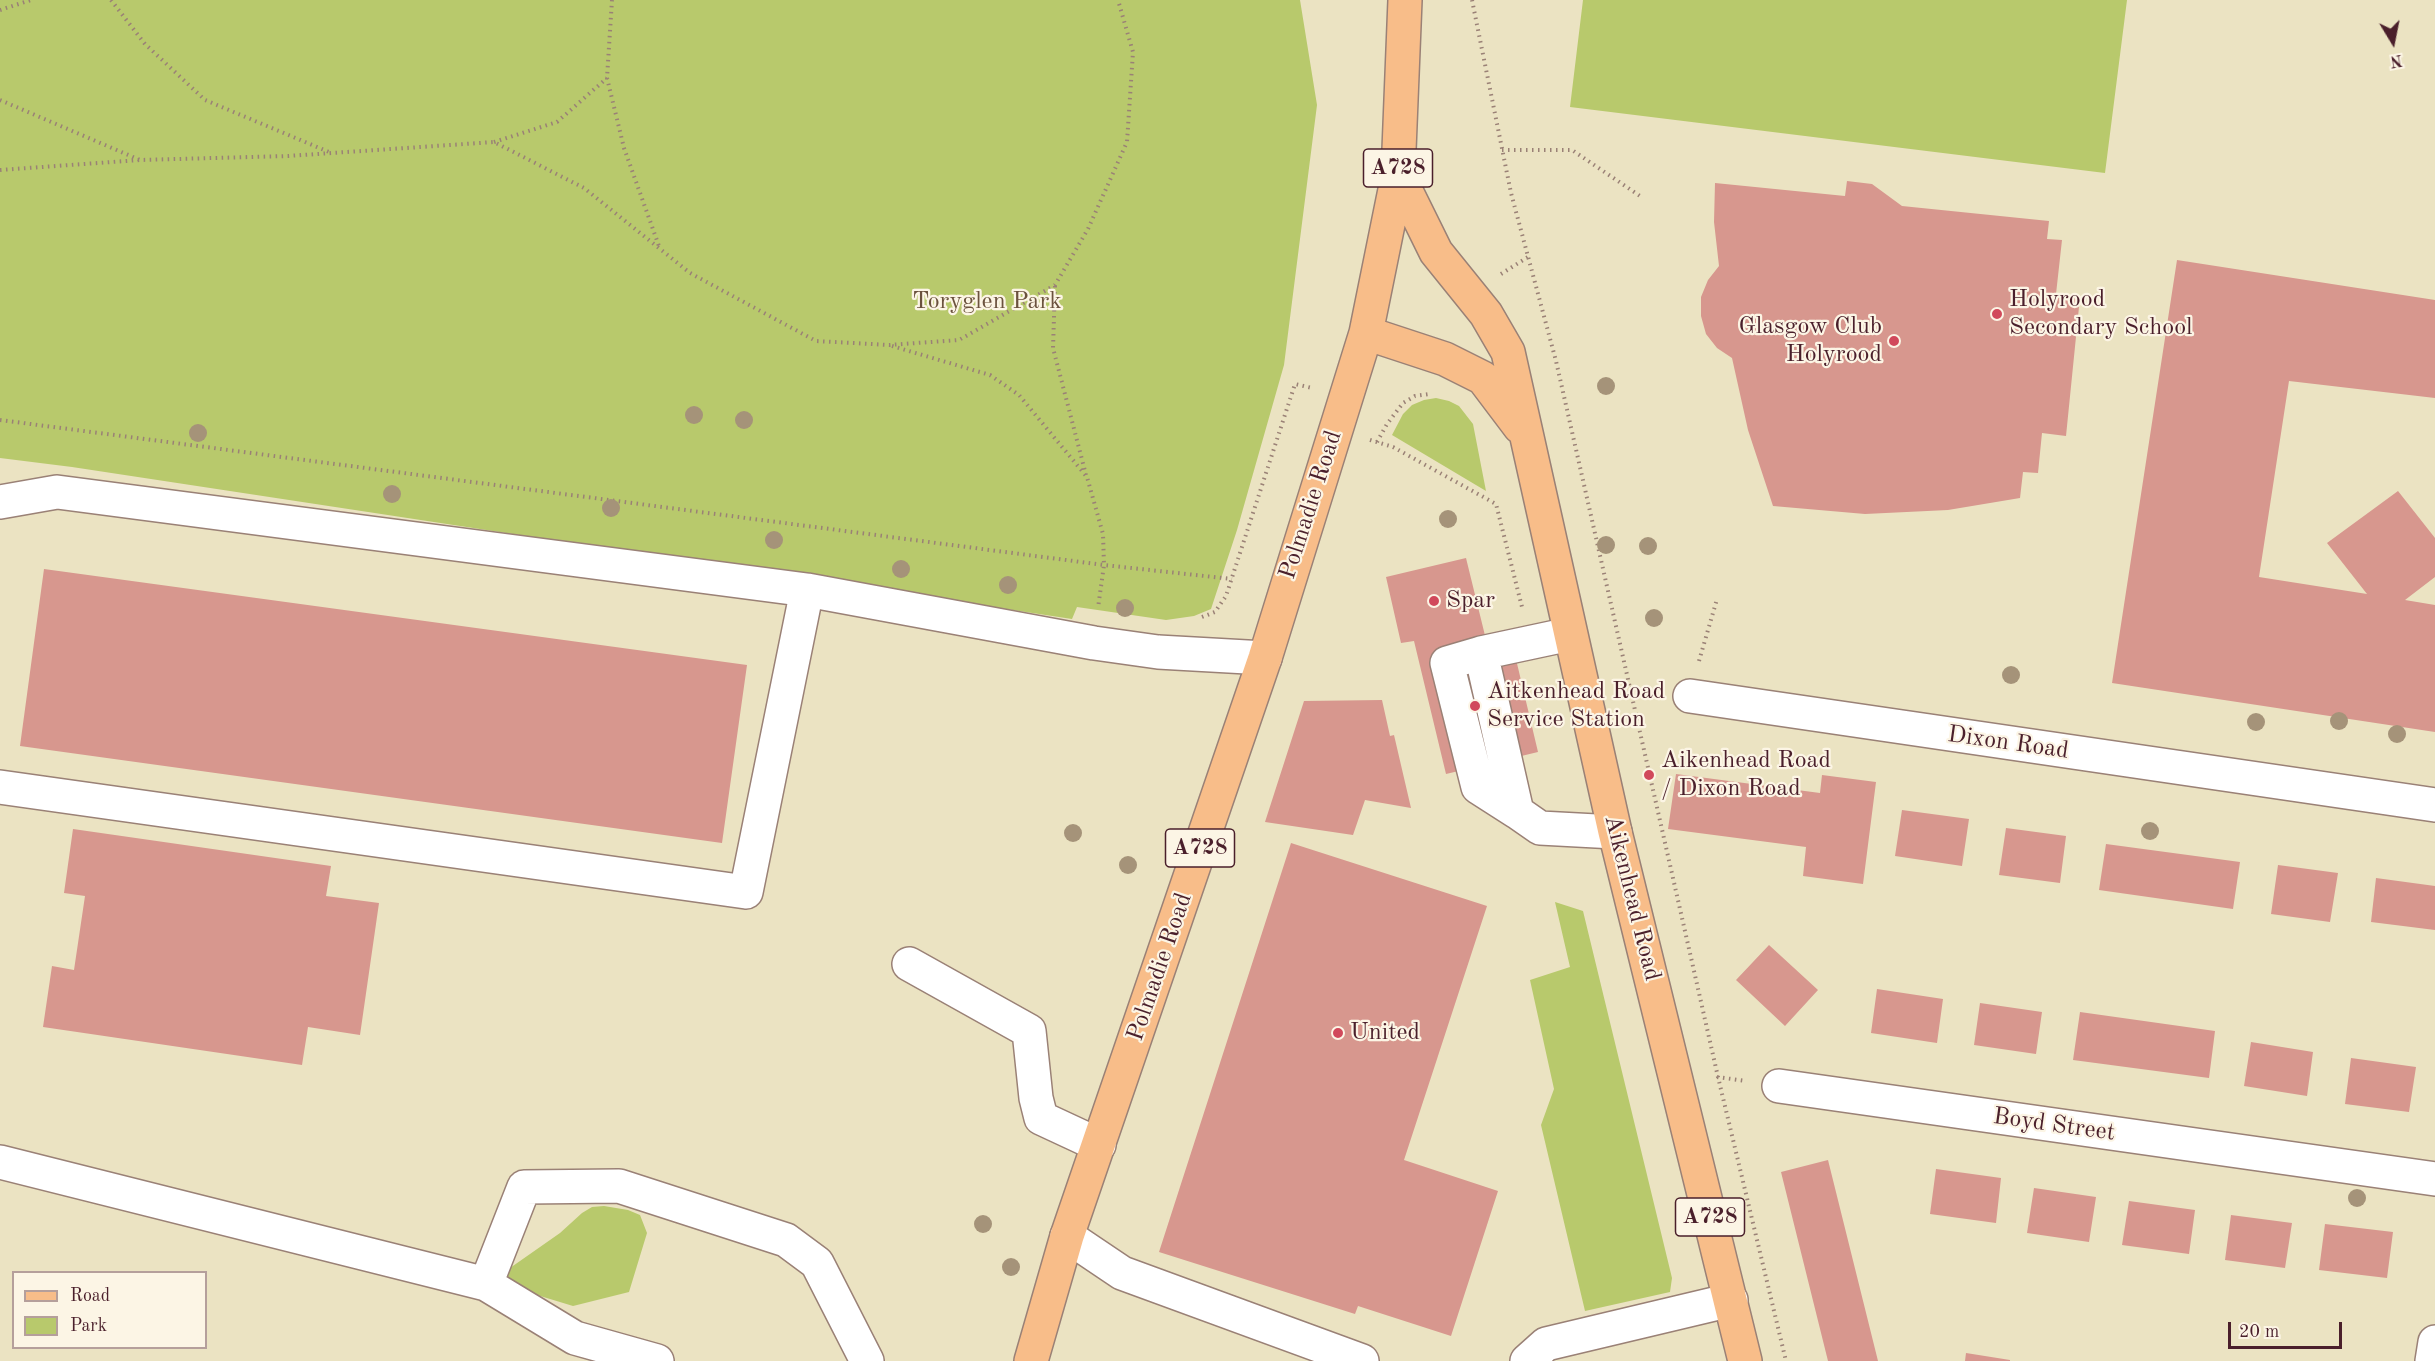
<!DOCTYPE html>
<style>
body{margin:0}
#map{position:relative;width:2435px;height:1361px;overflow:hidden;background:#ebe3c2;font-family:"Old Standard TT",serif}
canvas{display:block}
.legend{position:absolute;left:12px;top:1271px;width:195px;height:78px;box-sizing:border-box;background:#fcf5e5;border:2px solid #b59f9b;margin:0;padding:8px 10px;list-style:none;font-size:18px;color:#4a1f2b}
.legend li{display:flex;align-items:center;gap:12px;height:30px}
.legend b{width:30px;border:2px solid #b59f9b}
.north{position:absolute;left:2363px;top:12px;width:60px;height:60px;-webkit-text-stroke:4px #fcf5e5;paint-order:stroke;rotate:170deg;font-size:16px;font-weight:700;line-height:24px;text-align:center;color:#4a1f2b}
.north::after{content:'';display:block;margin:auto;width:21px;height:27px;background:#4a1f2b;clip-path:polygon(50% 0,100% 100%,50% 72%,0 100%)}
.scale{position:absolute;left:2228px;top:1322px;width:114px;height:27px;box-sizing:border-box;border:3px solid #4a1f2b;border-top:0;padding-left:8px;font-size:18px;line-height:21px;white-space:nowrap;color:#4a1f2b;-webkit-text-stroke:4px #fcf5e5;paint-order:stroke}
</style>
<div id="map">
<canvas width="2435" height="1361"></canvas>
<ul class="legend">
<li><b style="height:8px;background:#f8bd89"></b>Road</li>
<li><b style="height:16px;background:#b8c96c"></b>Park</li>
</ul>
<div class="north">N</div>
<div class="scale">20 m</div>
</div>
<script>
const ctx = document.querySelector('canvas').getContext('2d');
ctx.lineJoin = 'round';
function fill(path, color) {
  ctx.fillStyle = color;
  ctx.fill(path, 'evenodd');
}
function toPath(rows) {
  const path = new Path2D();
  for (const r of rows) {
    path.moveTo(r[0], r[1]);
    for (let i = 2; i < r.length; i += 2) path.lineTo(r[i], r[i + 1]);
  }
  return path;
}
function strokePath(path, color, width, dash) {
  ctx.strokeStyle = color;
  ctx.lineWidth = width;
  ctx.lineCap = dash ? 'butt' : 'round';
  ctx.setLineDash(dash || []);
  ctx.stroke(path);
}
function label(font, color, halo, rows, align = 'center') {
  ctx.font = font + ' "Old Standard TT",serif';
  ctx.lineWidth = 4.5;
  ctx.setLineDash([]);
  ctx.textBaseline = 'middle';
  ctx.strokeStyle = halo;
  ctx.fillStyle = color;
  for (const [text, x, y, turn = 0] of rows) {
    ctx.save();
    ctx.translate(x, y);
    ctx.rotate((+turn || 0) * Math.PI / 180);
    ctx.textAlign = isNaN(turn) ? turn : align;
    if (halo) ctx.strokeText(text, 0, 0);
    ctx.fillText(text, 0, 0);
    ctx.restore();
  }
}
const green = toPath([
 [0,0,1300,0,1317,105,1284,365,1237,530,1211,609,1194,616,1166,620,1077,607,1072,619,72,467,0,458],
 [1583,0,2127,0,2105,173,1570,107],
 [1436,398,1449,401,1459,406,1473,424,1486,491,1392,435,1403,414,1412,405,1424,400],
 [1555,902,1583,911,1672,1278,1670,1292,1585,1311,1541,1125,1554,1089,1530,980,1570,967],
 [604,1206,628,1210,640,1215,647,1233,629,1292,573,1306,514,1288,506,1280,510,1268,560,1233,582,1213,592,1207]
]);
const building = toPath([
 [1847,181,1872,184,1902,206,2049,221,2047,239,2062,240,2056,294,2080,297,2066,436,2042,433,2038,473,2023,472,2020,498,1948,510,1865,514,1773,506,1748,430,1732,358,1717,348,1706,334,1701,316,1701,297,1708,280,1719,266,1714,222,1715,183,1845,196],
 [2177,260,2435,300,2435,398,2289,381,2259,577,2367,594,2327,543,2398,491,2435,538,2435,577,2405,600,2435,605,2435,732,2112,683],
 [1466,558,1491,660,1515,655,1538,752,1446,774,1414,641,1401,643,1386,577],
 [44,569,747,665,722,843,20,746],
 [1382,700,1390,736,1394,735,1411,808,1365,800,1353,835,1265,822,1304,701],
 [1676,774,1820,793,1822,775,1876,782,1863,884,1803,876,1806,847,1668,829],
 [1902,810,1969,819,1962,866,1895,856],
 [2006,828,2066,836,2060,883,1999,875],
 [73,829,331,866,326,896,379,903,360,1035,308,1027,302,1065,43,1027,52,966,74,970,85,896,64,893],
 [1291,843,1487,906,1404,1160,1498,1191,1451,1336,1358,1306,1355,1314,1159,1252],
 [2106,844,2240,862,2233,909,2099,890],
 [2278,865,2338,873,2330,922,2271,914],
 [2376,878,2435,886,2435,930,2371,922],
 [1769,945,1818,990,1785,1026,1736,980],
 [1877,989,1943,999,1937,1043,1871,1033],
 [1980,1003,2042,1012,2036,1054,1974,1045],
 [2080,1012,2215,1031,2209,1078,2073,1060],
 [2251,1042,2313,1052,2307,1096,2244,1086],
 [2351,1058,2416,1067,2409,1112,2345,1104],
 [1828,1160,1878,1361,1828,1361,1781,1172],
 [1936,1169,2001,1178,1996,1223,1930,1214],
 [2034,1188,2096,1197,2089,1242,2027,1233],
 [2129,1201,2195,1210,2189,1254,2122,1245],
 [2231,1215,2292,1223,2285,1268,2225,1260],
 [2325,1224,2393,1232,2387,1278,2319,1270],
 [1966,1353,2010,1360,2010,1361,1965,1361]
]);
const path = toPath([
 [111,0,145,44,205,100,329,152],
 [612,0,607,78,624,148,660,249],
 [1472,0,1511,193,1556,361,1718,1077,1786,1361],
 [0,10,31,0],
 [0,100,140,160,288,156,494,142,584,188,690,273,816,341,889,345,959,340,1055,285,1088,229,1127,142,1133,52,1118,0],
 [494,142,557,122,607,78],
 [1502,150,1572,150,1640,196],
 [0,170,140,160],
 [1501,274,1528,257],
 [1055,286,1053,348,1086,475],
 [892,346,990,375,1019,395,1087,477,1103,534,1104,565,1098,608],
 [0,420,1104,565,1232,579],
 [1370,440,1393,447,1496,504,1522,607],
 [1377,442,1387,424,1403,403,1415,396,1429,394],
 [1202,617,1215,612,1226,596,1295,384,1312,388],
 [1699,661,1717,599],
 [1618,687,1656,692],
 [1717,1077,1746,1081]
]);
const minor = toPath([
 [0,502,57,492,807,590,1094,643,1158,652,1265,658],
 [1570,634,1481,653,1517,812,1540,828,1615,832],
 [1481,653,1447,663,1478,787,1517,812],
 [1690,696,2435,805],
 [0,787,746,892,807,590],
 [909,964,1029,1031,1036,1098,1041,1118,1099,1145],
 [1779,1086,2435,1179],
 [0,1162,486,1284,524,1187,619,1186,786,1240,817,1263,867,1361],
 [1067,1236,1122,1273,1362,1361],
 [486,1284,575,1338,657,1361],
 [1527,1361,1546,1344,1731,1300],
 [2432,1361,2435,1342]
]);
const major = toPath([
 [1398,175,1436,252,1486,314,1508,352,1615,832,1745,1361],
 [1366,333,1445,359,1483,378,1520,427],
 [1031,1361,1067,1236,1265,658,1366,333,1398,175,1405,0]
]);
const trees = [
 [1606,386],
 [694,415],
 [744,420],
 [198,433],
 [392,494],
 [611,508],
 [1448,519],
 [774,540],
 [1606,545],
 [1648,546],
 [901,569],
 [1008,585],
 [1125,608],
 [1654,618],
 [2011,675],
 [2339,721],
 [2256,722],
 [2397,734],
 [2150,831],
 [1073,833],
 [1128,865],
 [2357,1198],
 [983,1224],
 [1011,1267]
];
const markers = [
 [1997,314,6,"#d1495b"],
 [1894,341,6,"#d1495b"],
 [1434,601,6,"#d1495b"],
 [1475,706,6,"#d1495b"],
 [1649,775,6,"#d1495b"],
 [1338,1033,6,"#d1495b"]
];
const shields = [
 [1398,168,69],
 [1200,848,69],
 [1710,1217,69]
];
const shieldNames = [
 ["A728",1398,168],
 ["A728",1200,848],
 ["A728",1710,1217]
];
const poiNames = [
 ["Holyrood",2009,300],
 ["Secondary School",2009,328],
 ["Glasgow Club",1882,327,"right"],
 ["Holyrood",1882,355,"right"],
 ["Spar",1446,601],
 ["Aitkenhead Road",1487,692],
 ["Service Station",1487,720],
 ["Aikenhead Road",1661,761],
 ["/ Dixon Road",1661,789],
 ["United",1350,1033]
];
const parkNames = [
 ["Toryglen Park",987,302]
];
const streetNames = [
 ["Polmadie Road",1311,505,-72],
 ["Dixon Road",2008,743,8],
 ["Aikenhead Road",1632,898,76],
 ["Polmadie Road",1160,967,-71],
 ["Boyd Street",2054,1125,8]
];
fill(green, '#b8c96c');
fill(building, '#d7978e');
strokePath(minor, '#9a8176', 36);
strokePath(major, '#9a8176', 36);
strokePath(path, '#9a8176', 4, [1.5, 4.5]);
strokePath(minor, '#fff', 33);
strokePath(major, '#f8bd89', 33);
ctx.fillStyle = '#a59379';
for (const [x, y] of trees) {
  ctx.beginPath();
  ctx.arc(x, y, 9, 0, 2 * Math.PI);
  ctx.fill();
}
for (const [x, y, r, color] of markers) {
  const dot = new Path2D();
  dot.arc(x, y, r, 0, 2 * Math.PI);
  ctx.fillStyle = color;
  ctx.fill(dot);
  strokePath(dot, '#fcf5e5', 2);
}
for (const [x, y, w] of shields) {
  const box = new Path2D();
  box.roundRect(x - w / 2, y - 19, w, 38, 4.5);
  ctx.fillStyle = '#fcf5e5';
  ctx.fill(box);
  strokePath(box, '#4a1f2b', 1.5);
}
label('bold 22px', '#4a1f2b', null, shieldNames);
label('24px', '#4a1f2b', '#fcf5e5', poiNames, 'left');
label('24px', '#6b523e', '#fcf5e5', parkNames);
label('24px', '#4a1f2b', '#fcf5e5', streetNames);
</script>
